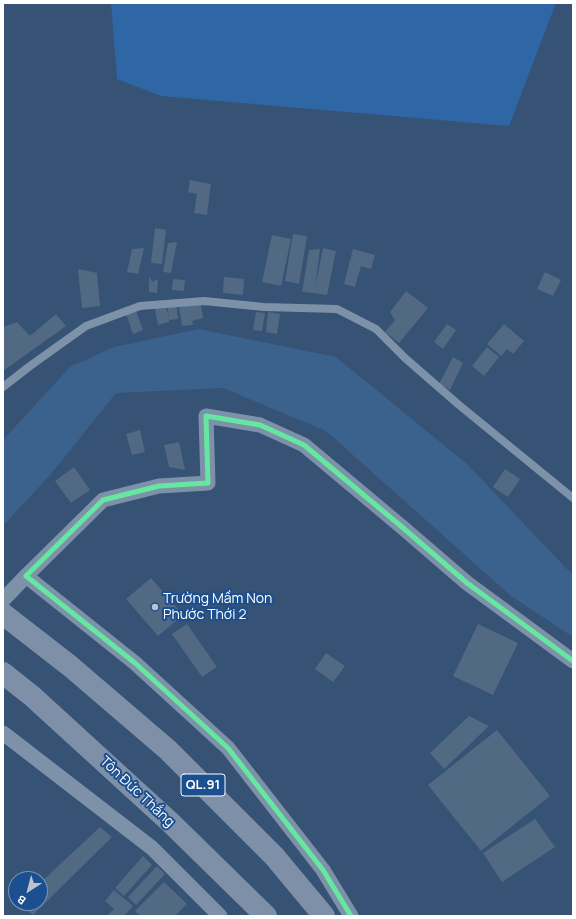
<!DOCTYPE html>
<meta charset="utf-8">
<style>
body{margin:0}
#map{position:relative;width:576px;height:919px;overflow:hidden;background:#365274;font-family:Manrope,sans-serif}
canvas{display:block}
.frame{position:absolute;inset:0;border:4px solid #fff;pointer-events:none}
.north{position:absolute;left:8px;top:871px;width:40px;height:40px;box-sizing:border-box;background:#1b4f8f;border:1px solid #7695bc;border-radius:50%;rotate:216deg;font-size:11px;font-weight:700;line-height:16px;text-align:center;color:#fff}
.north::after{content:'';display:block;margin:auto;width:14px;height:18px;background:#b9c2ce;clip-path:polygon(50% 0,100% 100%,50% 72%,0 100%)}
</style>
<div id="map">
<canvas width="576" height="919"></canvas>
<div class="frame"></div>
<div class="north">B</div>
</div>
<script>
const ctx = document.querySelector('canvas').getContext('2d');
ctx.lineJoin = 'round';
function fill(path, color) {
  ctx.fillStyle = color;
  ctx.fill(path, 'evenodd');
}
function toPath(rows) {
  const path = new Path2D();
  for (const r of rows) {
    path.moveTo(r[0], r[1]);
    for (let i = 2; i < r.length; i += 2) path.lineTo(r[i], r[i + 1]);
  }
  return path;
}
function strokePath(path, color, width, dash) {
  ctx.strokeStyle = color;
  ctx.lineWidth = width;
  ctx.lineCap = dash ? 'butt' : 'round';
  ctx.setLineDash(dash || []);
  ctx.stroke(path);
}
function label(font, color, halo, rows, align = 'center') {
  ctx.font = font + ' Manrope,sans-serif';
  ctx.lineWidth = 4;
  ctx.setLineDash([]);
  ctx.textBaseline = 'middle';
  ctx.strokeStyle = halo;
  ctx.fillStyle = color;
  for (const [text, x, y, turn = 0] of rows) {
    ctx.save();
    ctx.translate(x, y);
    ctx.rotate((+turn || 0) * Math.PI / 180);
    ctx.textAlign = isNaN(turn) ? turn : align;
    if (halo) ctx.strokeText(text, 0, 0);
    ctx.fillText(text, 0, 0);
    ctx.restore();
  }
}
const green = toPath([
 [111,3,556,3,509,126,161,96,117,79]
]);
const water = toPath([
 [199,329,336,357,467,464,567,569,573,574,573,637,511,596,326,431,223,388,116,393,51,474,3,526,3,440,70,367,114,347]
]);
const building = toPath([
 [190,180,211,184,207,215,194,213,197,194,188,192],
 [155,228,166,230,162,264,151,263],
 [293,234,307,236,299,284,285,281],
 [272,235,291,239,281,286,262,282],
 [177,242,171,273,163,272,168,243],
 [144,248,138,274,127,272,132,249],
 [323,248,336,251,327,295,314,293,302,292,309,250,320,249,315,288],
 [353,249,375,255,371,269,361,266,355,287,344,284],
 [78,269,97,273,100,306,82,308],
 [545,272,561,280,553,296,537,289],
 [149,276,152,282,158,279,157,293,149,292],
 [224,277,244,279,243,295,223,293],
 [173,279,185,280,184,291,172,290],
 [406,291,428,308,399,343,385,332,395,320,390,312],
 [176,300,178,319,169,320,169,322,158,325,154,304,165,301,169,319,167,301],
 [200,300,203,318,192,321,193,325,182,326,178,301],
 [136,311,143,330,133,334,126,314],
 [256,312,265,313,262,331,253,330],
 [268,312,280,314,277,334,266,332],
 [56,314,66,326,3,371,3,327,17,322,30,336],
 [447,324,456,330,443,349,434,342],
 [504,324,524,341,513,354,507,349,501,356,487,344],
 [487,347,499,357,484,376,472,366],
 [453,357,463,363,450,390,439,384],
 [140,430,145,452,132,455,126,434],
 [179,442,185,470,169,467,164,445],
 [74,467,90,490,71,503,55,481],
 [505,469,520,479,508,497,493,487],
 [151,578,183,615,158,636,126,599],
 [187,624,217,667,202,677,172,634],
 [478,624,518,643,493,695,453,676],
 [326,653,345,666,333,682,315,669],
 [469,716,489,726,444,769,430,753],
 [497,730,550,796,481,851,428,785],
 [535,819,555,847,502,882,483,853],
 [100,827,112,837,33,915,18,903,40,903,40,883],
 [143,856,152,865,124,896,115,888],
 [157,866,165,874,136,905,128,897],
 [164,882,187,904,175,916,140,916,135,911],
 [114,890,133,906,124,916,107,916,114,909,105,901]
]);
const service = toPath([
 [3,387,30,366,86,326,140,306,204,301,264,307,337,309,376,329,405,358,459,405,573,498]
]);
const minor = toPath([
 [3,600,26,576],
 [3,733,152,848,220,916],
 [351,916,323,870,228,748,135,663,26,576,103,500,159,486,208,483,206,416,260,425,304,445,402,527,467,583,573,661]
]);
const trunk = toPath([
 [3,614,70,666,168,750,274,856,324,916],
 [3,673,32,696,171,823,266,916]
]);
const cycleway = toPath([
 [351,916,323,870,228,748,135,663,26,576,103,500,159,486,208,483,206,416,260,425,304,445,402,527,467,583,573,661]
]);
const markers = [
 [155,607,4,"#b9c2ce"]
];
const shields = [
 [203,785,44]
];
const shieldNames = [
 ["QL.91",203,785]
];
const poiNames = [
 ["Trường Mầm Non",163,599],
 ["Phước Thới 2",163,615]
];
const streetNames = [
 ["Tôn Đức Thắng",137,792,43]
];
fill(green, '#2f66a5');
fill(water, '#3b618d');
fill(building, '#526984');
strokePath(service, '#7d92a8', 8);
strokePath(minor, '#7d92a8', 15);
strokePath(trunk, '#7e90a7', 22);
strokePath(cycleway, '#66e7a1', 5);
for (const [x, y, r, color] of markers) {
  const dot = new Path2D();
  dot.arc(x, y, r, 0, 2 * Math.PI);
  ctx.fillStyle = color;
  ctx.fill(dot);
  strokePath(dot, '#1b4f8f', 1.5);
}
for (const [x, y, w] of shields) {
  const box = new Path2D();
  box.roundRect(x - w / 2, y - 11, w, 22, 3);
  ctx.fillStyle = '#1b4f8f';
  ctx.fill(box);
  strokePath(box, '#fff', 1);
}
label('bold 13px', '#fff', null, shieldNames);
label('14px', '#fff', '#1b4f8f', poiNames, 'left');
label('14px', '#fff', '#1b4f8f', streetNames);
</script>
